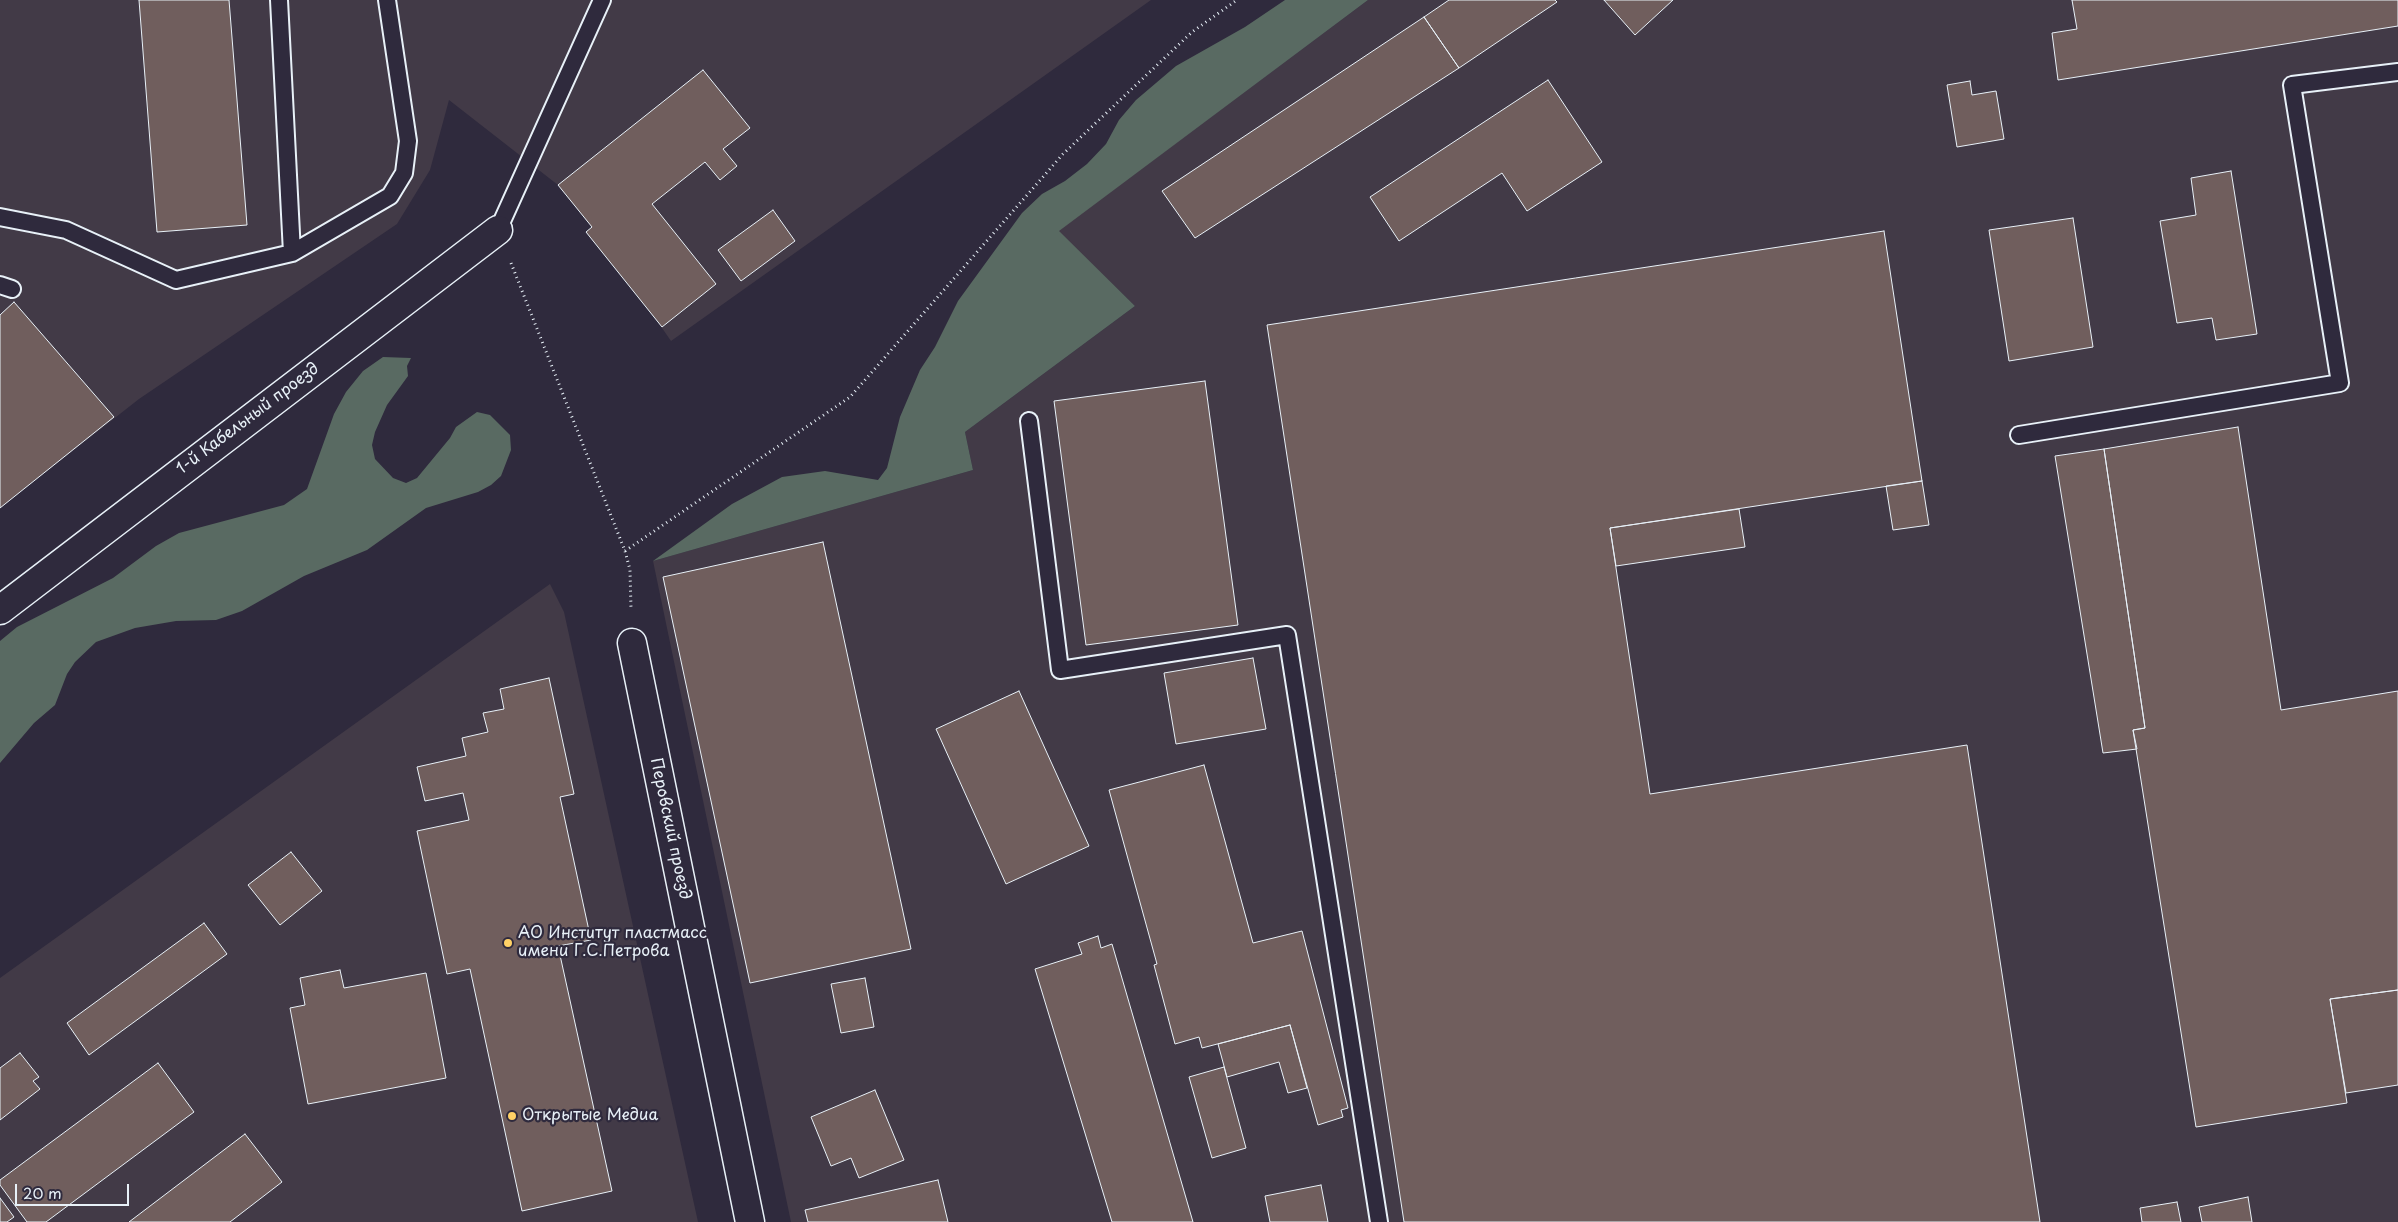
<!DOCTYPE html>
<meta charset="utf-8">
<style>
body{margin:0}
#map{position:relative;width:2398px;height:1222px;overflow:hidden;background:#2f2a3d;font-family:"Playpen Sans",sans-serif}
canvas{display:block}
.scale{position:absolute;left:15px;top:1184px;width:114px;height:22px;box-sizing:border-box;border:2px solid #e8f1f8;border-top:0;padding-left:6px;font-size:15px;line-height:18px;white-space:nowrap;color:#e8f1f8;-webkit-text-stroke:4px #2f2a3d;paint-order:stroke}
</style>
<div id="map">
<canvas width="2398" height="1222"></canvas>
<div class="scale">20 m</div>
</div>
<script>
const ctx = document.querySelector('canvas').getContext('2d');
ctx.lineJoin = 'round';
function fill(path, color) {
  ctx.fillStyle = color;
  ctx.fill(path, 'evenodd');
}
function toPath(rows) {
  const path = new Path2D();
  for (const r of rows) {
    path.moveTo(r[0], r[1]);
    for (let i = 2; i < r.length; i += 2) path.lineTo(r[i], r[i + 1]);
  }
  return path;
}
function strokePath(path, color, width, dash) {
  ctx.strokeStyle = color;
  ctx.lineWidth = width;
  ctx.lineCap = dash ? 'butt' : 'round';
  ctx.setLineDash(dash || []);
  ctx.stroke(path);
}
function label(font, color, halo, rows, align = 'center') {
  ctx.font = font + ' "Playpen Sans",sans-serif';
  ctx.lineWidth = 4.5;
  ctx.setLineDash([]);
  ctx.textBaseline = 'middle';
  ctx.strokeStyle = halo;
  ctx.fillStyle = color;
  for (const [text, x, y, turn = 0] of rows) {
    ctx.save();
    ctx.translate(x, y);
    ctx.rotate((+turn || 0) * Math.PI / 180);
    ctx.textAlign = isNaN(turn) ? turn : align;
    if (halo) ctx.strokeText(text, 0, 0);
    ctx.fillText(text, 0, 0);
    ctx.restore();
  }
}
const built = toPath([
 [0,0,1151,0,671,341,592,227,558,185,449,100,430,170,397,224,139,399,0,508],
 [1368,0,2398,0,2398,1222,791,1222,653,561,973,470,965,432,1135,306,1058,231],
 [550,584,564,612,698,1222,0,1222,0,978]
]);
const green = toPath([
 [1285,0,1368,0,1059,231,1135,306,965,432,973,470,653,561,732,504,782,477,825,471,878,480,887,468,900,417,920,370,935,347,958,301,1022,213,1042,194,1065,181,1087,164,1106,144,1119,120,1136,100,1176,66,1245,27],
 [383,357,411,358,407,366,408,376,387,405,375,432,372,445,375,459,393,478,406,483,417,478,450,438,456,427,477,412,490,415,510,435,511,450,501,476,491,485,478,492,426,508,367,550,304,576,242,611,216,620,176,621,135,628,96,642,75,662,67,674,55,705,34,723,0,763,0,641,17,627,113,578,156,546,179,533,284,505,307,489,334,414,346,392,363,371]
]);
const building = toPath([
 [139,0,229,0,247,225,157,232,139,0],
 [1449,0,1555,0,1557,2,1459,68,1424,17,1449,0],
 [1604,0,1673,0,1635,35,1604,0],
 [2072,0,2398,0,2398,26,2058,80,2052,33,2077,29,2072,0],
 [1424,17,1459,68,1195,238,1162,191,1424,17],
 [703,70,750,128,723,149,737,166,720,180,705,162,652,204,716,284,662,327,586,232,592,227,558,185,703,70],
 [1548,80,1602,162,1527,211,1502,173,1399,241,1370,197,1548,80],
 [1970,81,1972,95,1996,91,2004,139,1957,147,1947,85,1970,81],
 [2231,171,2257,334,2216,340,2212,318,2177,323,2160,221,2196,215,2191,178,2231,171],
 [773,210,795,241,741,281,718,250,773,210],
 [2073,218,2093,347,2009,361,1989,230,2073,218],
 [1884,231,1922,481,1610,528,1650,794,1967,745,2040,1222,1404,1222,1267,325,1884,231],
 [14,302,114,417,0,508,0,315,14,302],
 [1205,381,1238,625,1086,645,1054,401,1205,381],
 [2238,427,2281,710,2398,691,2398,990,2330,999,2347,1103,2196,1127,2133,730,2145,728,2104,449,2238,427],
 [2104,449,2145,728,2133,730,2137,749,2103,753,2055,456,2104,449],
 [1922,481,1929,525,1893,530,1886,486,1922,481],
 [1739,509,1745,547,1616,566,1610,528,1739,509],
 [823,542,911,949,750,983,663,577,823,542],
 [1253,658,1266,729,1176,744,1164,673,1253,658],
 [549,678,574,794,560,797,591,940,558,946,612,1191,522,1211,470,969,447,974,417,831,469,820,463,793,425,801,417,767,466,756,462,738,488,732,483,713,504,709,500,689,549,678],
 [1019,691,1089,846,1006,884,936,729,1019,691],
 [1204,765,1253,943,1302,931,1348,1108,1341,1110,1343,1117,1318,1125,1290,1025,1202,1048,1199,1037,1175,1044,1154,965,1157,964,1109,790,1204,765],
 [291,852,322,891,280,925,248,885,291,852],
 [204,923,227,954,89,1055,67,1023,204,923],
 [1098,936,1101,948,1112,944,1193,1222,1112,1222,1035,969,1082,954,1078,943,1098,936],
 [340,970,344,988,426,973,446,1078,308,1104,290,1008,305,1005,300,978,340,970],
 [865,978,874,1027,841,1033,831,984,865,978],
 [2398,990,2398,1085,2346,1093,2330,999,2398,990],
 [1290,1025,1307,1088,1288,1093,1279,1062,1227,1077,1218,1044,1290,1025],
 [20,1053,39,1077,33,1081,40,1089,0,1120,0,1068,20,1053],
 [158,1063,194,1112,46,1222,27,1222,0,1185,0,1180,158,1063],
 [1224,1067,1246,1148,1212,1158,1189,1077,1224,1067],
 [875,1090,904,1160,859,1178,851,1158,831,1166,811,1117,875,1090],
 [245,1134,282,1182,230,1222,129,1222,245,1134],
 [938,1180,948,1222,808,1222,805,1210,938,1180],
 [1321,1185,1328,1222,1270,1222,1265,1196,1321,1185],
 [2248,1197,2252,1222,2202,1222,2199,1207,2248,1197],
 [0,1198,14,1217,7,1222,0,1222,0,1198],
 [2177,1202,2181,1222,2142,1222,2140,1208,2177,1202]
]);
const path = toPath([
 [511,263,625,551,630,570,631,609],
 [625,551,850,397,1063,154,1192,32,1237,0]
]);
const service = toPath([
 [279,0,292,253],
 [0,217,66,230,176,280,292,253,390,196,404,173,408,141,387,0],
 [498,230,602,0],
 [0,285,12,289],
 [1029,421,1060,670,1287,635,1379,1222],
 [2019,435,2340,383,2292,85,2398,72]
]);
const minor = toPath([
 [0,610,498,230],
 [632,643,750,1222]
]);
const markers = [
 [508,943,5,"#ffd166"],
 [512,1116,5,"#ffd166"]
];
const streetNames = [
 ["1-й Кабельный проезд",248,419,-37],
 ["Перовский проезд",670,829,78]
];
const poiNames = [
 ["АО Институт пластмасс",518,934],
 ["имени Г.С.Петрова",518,952],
 ["Открытые Медиа",522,1116]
];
fill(built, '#423a47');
fill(green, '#596a62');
fill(building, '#705e5d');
strokePath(building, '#e8f1f8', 1);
strokePath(service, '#e8f1f8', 20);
strokePath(minor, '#e8f1f8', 31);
strokePath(path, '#e8f1f8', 3, [1, 4]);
strokePath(service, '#2f2a3d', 16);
strokePath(minor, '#2f2a3d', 28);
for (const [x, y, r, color] of markers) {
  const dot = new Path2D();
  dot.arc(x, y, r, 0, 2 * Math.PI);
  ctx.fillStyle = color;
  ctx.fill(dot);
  strokePath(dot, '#2f2a3d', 2);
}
label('16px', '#e8f1f8', '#2f2a3d', streetNames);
label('16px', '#e8f1f8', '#2f2a3d', poiNames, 'left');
</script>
